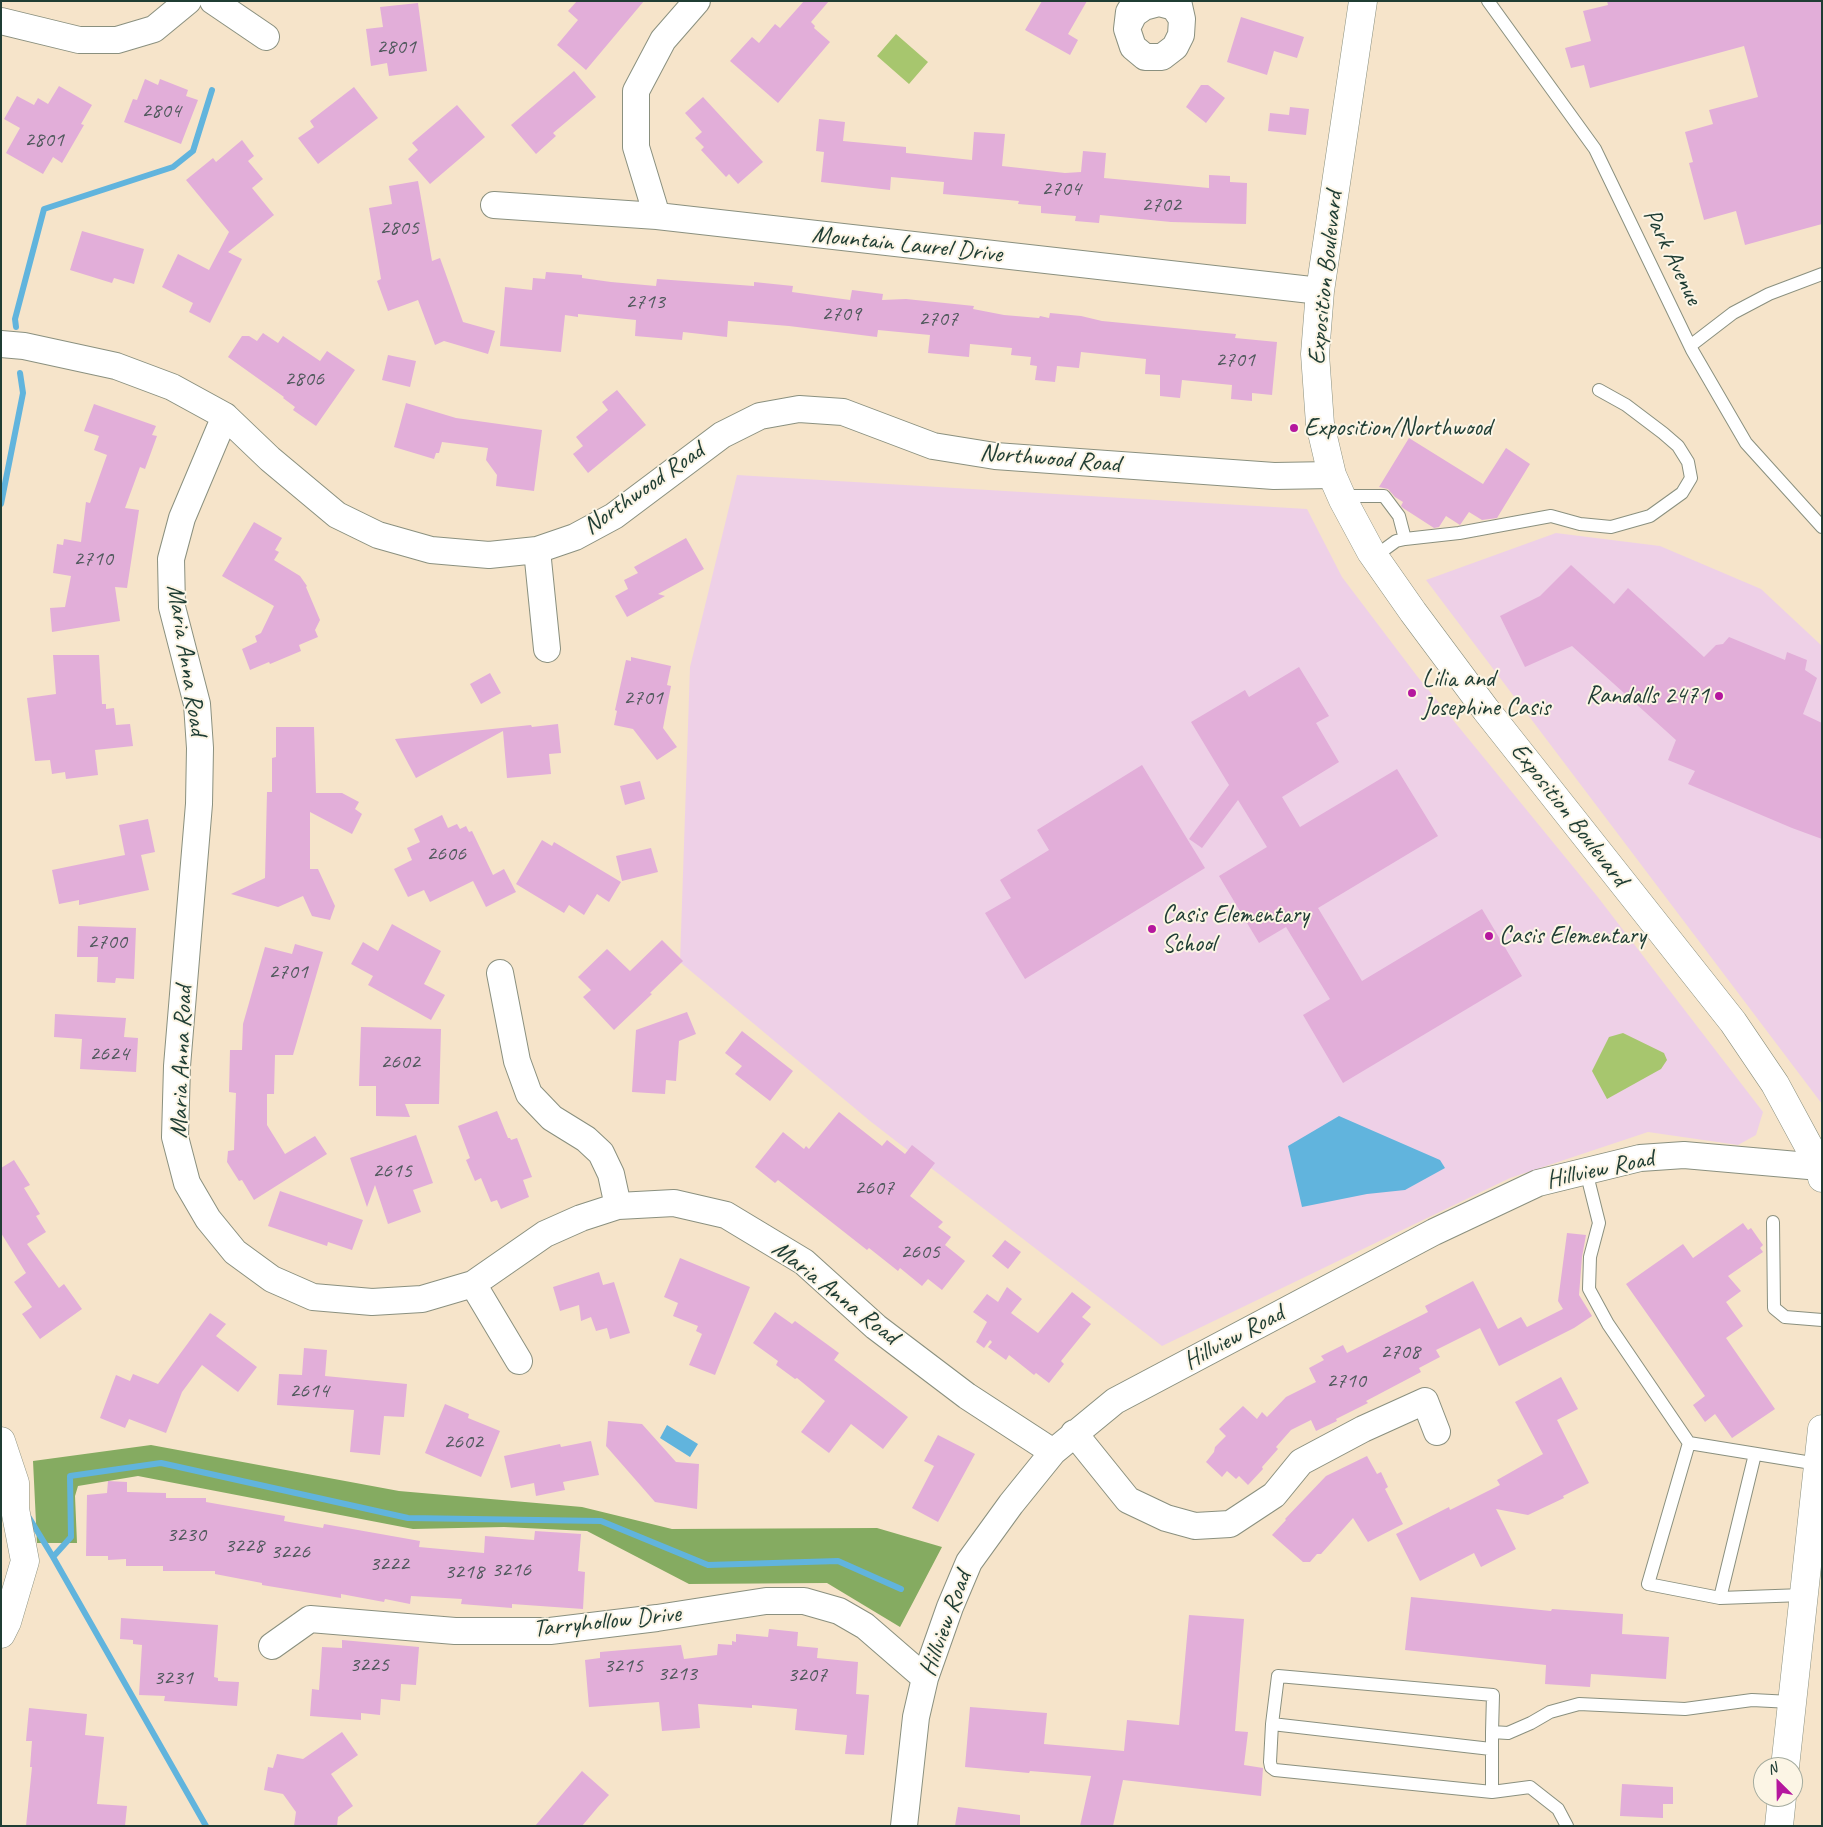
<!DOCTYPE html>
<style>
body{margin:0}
#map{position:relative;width:1823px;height:1827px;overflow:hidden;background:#f6e4ca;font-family:Caveat,sans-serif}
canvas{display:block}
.frame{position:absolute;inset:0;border:2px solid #1f3d34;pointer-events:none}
.north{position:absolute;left:1753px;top:1757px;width:50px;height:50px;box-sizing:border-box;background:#fcf5e5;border:1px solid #a4ab9e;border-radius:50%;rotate:337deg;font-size:14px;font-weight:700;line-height:20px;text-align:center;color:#1f3d34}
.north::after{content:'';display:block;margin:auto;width:18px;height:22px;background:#b5179e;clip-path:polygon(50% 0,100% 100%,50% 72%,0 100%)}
</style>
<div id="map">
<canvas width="1823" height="1827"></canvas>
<div class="frame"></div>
<div class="north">N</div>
</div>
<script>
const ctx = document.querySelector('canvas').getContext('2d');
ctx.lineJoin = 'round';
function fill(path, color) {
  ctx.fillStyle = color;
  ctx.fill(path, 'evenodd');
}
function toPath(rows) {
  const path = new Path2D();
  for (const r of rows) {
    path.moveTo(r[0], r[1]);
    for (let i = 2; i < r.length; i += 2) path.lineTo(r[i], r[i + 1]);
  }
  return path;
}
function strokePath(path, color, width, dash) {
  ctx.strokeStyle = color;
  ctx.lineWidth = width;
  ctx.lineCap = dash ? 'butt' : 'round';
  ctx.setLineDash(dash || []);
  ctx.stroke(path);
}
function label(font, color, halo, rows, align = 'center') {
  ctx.font = font + ' Caveat,sans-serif';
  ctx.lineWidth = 4;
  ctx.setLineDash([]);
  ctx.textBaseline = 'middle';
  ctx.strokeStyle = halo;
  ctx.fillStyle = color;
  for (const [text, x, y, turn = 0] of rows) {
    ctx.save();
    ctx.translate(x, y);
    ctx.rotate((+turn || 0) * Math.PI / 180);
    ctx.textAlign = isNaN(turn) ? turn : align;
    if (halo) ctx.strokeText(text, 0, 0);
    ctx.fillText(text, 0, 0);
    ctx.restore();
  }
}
const built = toPath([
 [737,475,1307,509,1342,577,1417,676,1597,896,1763,1112,1756,1135,1738,1145,1648,1132,1510,1178,1162,1346,870,1121,680,962,690,667],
 [1556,533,1660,546,1761,589,1822,646,1822,1104,1426,580]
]);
const green = toPath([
 [896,34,928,62,909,84,877,56],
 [1623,1033,1664,1053,1667,1060,1661,1069,1607,1099,1592,1071,1609,1037]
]);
const forest = toPath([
 [151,1445,399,1491,582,1507,672,1529,877,1528,942,1547,900,1627,827,1583,689,1584,587,1531,504,1527,413,1529,138,1476,78,1486,75,1496,77,1543,37,1543,33,1461]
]);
const water = toPath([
 [1339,1116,1440,1160,1445,1168,1405,1190,1367,1194,1302,1207,1288,1146],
 [667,1425,698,1444,690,1457,660,1438]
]);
const stream = toPath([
 [16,327,15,319,44,209,173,167,193,151,212,90],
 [1,504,23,393,20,373],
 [28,1516,53,1557,71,1537,70,1476,161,1463,408,1518,601,1521,708,1565,838,1561,901,1589],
 [53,1557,206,1826]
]);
const building = toPath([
 [577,1,644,1,586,70,557,45,578,20,568,11],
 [804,1,829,1,811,22,815,26,814,28,830,42,778,103,730,61,752,37,759,43,775,24,780,28],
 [1042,1,1087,1,1068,34,1078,40,1070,55,1025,30],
 [1607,1,1822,1,1822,224,1745,245,1736,211,1704,220,1689,163,1693,162,1685,132,1713,124,1709,110,1758,97,1744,46,1590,88,1584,65,1571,68,1565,48,1591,41,1583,11,1608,5],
 [418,3,427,71,389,76,387,63,371,66,366,29,383,27,380,7],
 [1241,17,1304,37,1297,58,1274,51,1267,75,1227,62],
 [574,71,596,97,553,133,556,136,536,154,511,125],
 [145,79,158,85,160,79,188,90,186,96,198,100,181,144,124,122,133,99,137,100],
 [1201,85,1208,85,1225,98,1206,123,1186,107],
 [59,86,92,105,81,124,84,125,62,163,53,157,43,174,6,153,20,128,4,119,17,96,34,105,38,98,48,104],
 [354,87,378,118,318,164,298,138,314,127,310,121],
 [703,97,763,162,738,184,729,174,726,177,701,150,704,147,695,138,702,132,685,113],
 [457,105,485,137,430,184,408,159,418,150,412,143],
 [1290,107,1309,109,1306,135,1268,131,1270,113,1289,115],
 [819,119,845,122,843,141,906,147,906,153,972,160,974,132,1005,134,1002,166,1065,173,1081,172,1083,151,1106,153,1104,178,1209,188,1209,175,1230,176,1230,182,1247,183,1246,224,1171,222,1100,215,1099,223,1075,221,1076,216,1041,213,1041,206,1018,204,1019,201,943,194,944,182,891,177,890,190,821,182,824,152,816,151],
 [242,140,254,156,248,161,263,179,252,188,274,215,228,252,242,259,210,323,189,312,193,303,162,287,178,254,209,270,229,232,186,180,213,158,216,162],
 [418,181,432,261,440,258,463,322,495,331,488,354,444,341,435,345,418,300,388,311,377,281,381,279,369,208,392,204,389,186],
 [82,231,144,249,134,284,114,278,112,283,70,270],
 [546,272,582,275,582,278,611,282,656,286,657,279,754,286,754,282,793,286,792,292,850,300,852,290,883,294,882,300,906,299,974,306,973,309,1004,315,1039,318,1040,316,1049,318,1050,313,1081,316,1102,321,1236,334,1235,338,1277,342,1272,395,1252,393,1252,401,1231,399,1232,385,1182,380,1180,398,1160,396,1160,375,1145,374,1146,359,1081,352,1079,368,1057,366,1055,382,1035,380,1037,366,1030,365,1031,357,1011,355,1012,348,970,344,969,357,928,353,930,335,878,330,877,337,789,326,728,321,727,337,683,332,682,340,635,336,636,320,578,314,578,317,565,315,561,352,500,346,505,287,532,290,533,278,545,279],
 [263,333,278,343,283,336,320,361,327,351,355,370,316,426,293,410,295,407,283,398,284,397,228,357,242,336,249,336,257,341],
 [388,355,416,361,410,387,382,380],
 [617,390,646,425,588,473,573,454,583,446,576,437,608,410,602,402],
 [406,403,456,418,542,430,534,491,496,486,497,475,486,460,488,448,442,442,439,453,436,453,434,459,394,447],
 [94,404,156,426,152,435,157,436,145,469,140,467,125,508,139,510,127,588,115,587,120,621,52,632,50,608,65,607,71,576,53,573,57,544,63,545,64,539,81,542,86,502,90,503,107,455,94,450,99,436,84,431],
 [1409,438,1483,484,1506,448,1530,464,1497,518,1482,520,1469,512,1460,525,1446,516,1439,527,1434,528,1403,508,1401,506,1403,502,1395,497,1388,489,1379,487],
 [254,522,282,538,275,550,279,552,274,560,300,576,307,586,306,587,320,620,315,630,318,637,299,645,301,651,270,664,269,662,250,670,242,649,257,642,255,636,261,633,274,606,222,576],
 [686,538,704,569,658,594,665,596,627,617,615,596,628,589,624,580,638,573,634,567],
 [1571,565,1614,604,1628,588,1704,657,1716,645,1723,644,1729,637,1785,660,1787,652,1807,660,1805,670,1817,678,1803,714,1822,723,1822,839,1792,828,1688,784,1695,771,1668,760,1676,740,1572,646,1525,667,1500,616,1540,596],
 [53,655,99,655,102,704,106,704,106,709,114,708,116,725,130,724,133,746,95,750,98,775,66,779,65,772,52,774,50,760,35,761,27,698,56,694],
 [631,657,671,666,667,685,671,686,663,728,677,747,657,760,633,729,614,725,617,711,615,710,626,660,631,661],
 [1299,667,1329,716,1316,723,1339,762,1282,797,1300,827,1397,769,1438,836,1318,908,1362,981,1482,909,1522,976,1343,1083,1303,1015,1330,999,1286,927,1259,943,1219,876,1267,847,1238,800,1202,848,1189,839,1229,785,1191,722,1245,690,1249,697],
 [490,673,501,693,481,704,470,684],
 [558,724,561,753,549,754,551,774,507,778,503,731,416,778,395,739,531,725,532,727],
 [276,727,314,727,316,793,342,793,359,802,355,809,362,814,352,834,310,812,310,869,318,869,335,906,330,920,312,916,303,896,278,907,231,894,265,878,267,792,272,792,272,758,276,757],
 [1142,765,1205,868,1025,979,985,913,1011,898,1000,880,1049,850,1037,830],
 [640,781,645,799,625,805,620,786],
 [442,815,448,828,457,824,460,829,466,826,469,832,472,831,493,875,504,869,516,892,486,907,473,881,430,902,424,890,408,897,394,869,412,860,407,848,420,842,414,829],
 [148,819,155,852,141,855,149,890,79,905,79,900,59,904,52,870,125,855,119,825],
 [542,840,552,846,554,842,621,882,609,902,597,894,584,915,569,905,564,913,516,884],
 [651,848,658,872,622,881,616,856],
 [392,924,441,951,424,984,445,995,431,1020,368,985,373,976,351,964,363,942,378,951],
 [78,926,136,928,134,979,116,978,115,983,97,982,98,957,77,957],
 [662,940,683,961,650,993,652,994,614,1030,583,997,591,990,578,977,607,949,630,971],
 [295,944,323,952,293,1055,275,1055,274,1094,267,1094,267,1125,285,1154,315,1136,327,1154,254,1200,242,1180,239,1181,227,1162,228,1151,234,1150,236,1093,229,1092,230,1050,242,1050,243,1024,265,947,292,954],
 [687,1012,696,1034,679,1041,676,1081,666,1080,665,1094,632,1092,636,1030],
 [55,1014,126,1018,124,1037,138,1038,136,1072,80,1069,82,1039,54,1037],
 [361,1027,441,1029,439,1104,405,1104,410,1117,376,1116,376,1086,359,1086],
 [742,1031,793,1071,770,1101,735,1074,742,1066,725,1053],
 [497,1111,508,1138,510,1138,511,1140,517,1138,532,1177,523,1180,529,1197,501,1209,497,1200,491,1202,481,1178,475,1181,466,1160,470,1158,458,1126],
 [839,1112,882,1146,887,1140,905,1154,912,1145,935,1163,910,1196,943,1222,938,1227,951,1237,945,1245,965,1261,942,1290,928,1279,922,1286,900,1268,898,1271,869,1248,867,1250,778,1180,775,1183,755,1167,783,1132,804,1149,806,1146,809,1149],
 [416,1135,433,1183,413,1190,421,1212,388,1224,375,1185,367,1207,350,1158],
 [14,1160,30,1185,24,1188,40,1214,36,1216,46,1232,27,1244,59,1288,64,1284,82,1309,40,1339,22,1314,32,1307,14,1282,26,1273,1,1233,1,1168],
 [280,1191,363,1220,352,1250,328,1242,327,1246,268,1226],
 [1743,1223,1748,1230,1751,1228,1763,1245,1760,1248,1763,1252,1728,1276,1741,1291,1726,1302,1743,1326,1726,1338,1775,1409,1732,1438,1715,1414,1705,1422,1693,1405,1705,1396,1626,1284,1683,1244,1693,1258],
 [1567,1233,1586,1235,1582,1257,1579,1295,1592,1316,1574,1328,1499,1366,1480,1328,1436,1350,1440,1357,1419,1368,1421,1372,1366,1401,1368,1403,1336,1419,1337,1421,1316,1431,1311,1420,1291,1430,1276,1447,1278,1449,1262,1467,1263,1469,1248,1485,1239,1476,1236,1479,1227,1471,1222,1477,1206,1462,1214,1452,1215,1447,1226,1436,1219,1429,1243,1406,1257,1419,1262,1412,1267,1417,1286,1397,1316,1382,1309,1368,1324,1360,1321,1356,1343,1345,1347,1353,1428,1312,1425,1306,1473,1281,1498,1329,1521,1317,1527,1327,1563,1309,1558,1301],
 [1005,1240,1021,1252,1008,1269,992,1256],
 [680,1258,750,1287,715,1375,689,1365,702,1334,696,1331,698,1326,673,1316,678,1303,664,1297],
 [599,1272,603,1285,614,1282,630,1333,610,1339,607,1328,596,1331,591,1317,581,1321,579,1305,560,1311,553,1287],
 [1007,1287,1022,1299,1011,1313,1038,1333,1072,1292,1091,1307,1082,1317,1091,1324,1061,1361,1064,1364,1049,1383,1036,1373,1034,1375,1009,1355,1006,1360,988,1347,992,1342,990,1340,984,1348,976,1342,987,1322,973,1312,987,1294,998,1302],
 [775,1312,792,1324,795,1321,839,1353,834,1360,908,1417,883,1449,851,1424,829,1453,801,1432,825,1401,797,1378,795,1379,776,1365,778,1361,753,1343],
 [210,1313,226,1324,216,1336,257,1367,238,1392,202,1365,182,1392,166,1433,129,1419,125,1428,100,1418,116,1375,130,1381,133,1374,158,1384],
 [304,1348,327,1350,325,1376,407,1384,404,1417,384,1416,380,1455,350,1452,354,1410,277,1405,279,1374,302,1375],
 [1561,1377,1578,1409,1557,1420,1589,1483,1563,1496,1564,1498,1528,1515,1496,1509,1516,1549,1481,1567,1474,1553,1420,1581,1396,1534,1449,1507,1450,1510,1500,1485,1497,1480,1543,1454,1515,1402],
 [445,1404,469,1414,468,1418,500,1431,481,1477,425,1453],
 [608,1421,642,1424,676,1462,699,1464,697,1509,655,1502,606,1446],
 [938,1435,975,1454,938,1522,912,1508,934,1466,924,1461],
 [591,1441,599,1475,563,1482,565,1490,536,1496,534,1483,511,1488,504,1456,560,1444,561,1447],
 [1367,1456,1377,1474,1381,1472,1388,1487,1385,1489,1403,1524,1368,1542,1353,1518,1321,1554,1317,1554,1310,1562,1303,1562,1272,1535,1286,1520,1285,1519,1326,1476],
 [108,1481,127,1482,127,1492,166,1493,166,1498,206,1498,206,1502,285,1516,284,1521,323,1528,324,1524,420,1541,419,1547,484,1553,485,1536,534,1540,535,1531,581,1534,578,1571,585,1572,583,1609,512,1604,512,1608,461,1604,462,1599,411,1596,410,1604,385,1599,384,1602,341,1594,341,1598,262,1585,262,1583,215,1574,215,1571,163,1571,163,1566,126,1566,126,1559,108,1560,108,1556,86,1556,87,1495,107,1493],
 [1411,1597,1551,1611,1552,1609,1623,1614,1622,1634,1669,1637,1666,1679,1591,1674,1590,1687,1545,1684,1546,1665,1405,1650],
 [1189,1615,1244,1619,1235,1731,1248,1732,1244,1765,1263,1768,1261,1796,1123,1780,1113,1826,1080,1826,1091,1776,1030,1771,1029,1773,965,1767,970,1707,1047,1713,1044,1744,1124,1751,1127,1720,1179,1725],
 [121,1618,218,1625,214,1677,218,1678,218,1681,239,1682,237,1706,164,1701,165,1696,139,1695,142,1645,133,1644,133,1640,120,1639],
 [769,1629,798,1632,797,1646,818,1648,817,1658,858,1662,856,1694,869,1695,864,1755,845,1754,847,1735,795,1730,797,1709,752,1705,752,1708,698,1704,700,1728,662,1731,659,1702,589,1707,585,1660,600,1658,600,1652,681,1645,684,1659,717,1655,718,1644,732,1645,732,1641,736,1642,736,1634,768,1637],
 [342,1640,419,1647,416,1685,401,1684,400,1701,381,1699,380,1715,361,1713,361,1720,310,1716,312,1689,319,1690,322,1647,342,1648],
 [29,1708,87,1714,85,1735,104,1737,97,1804,127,1806,125,1826,26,1826,32,1767,30,1767,32,1741,26,1741],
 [342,1732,358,1755,331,1774,353,1806,338,1817,337,1826,294,1826,296,1812,283,1794,264,1790,268,1767,273,1768,277,1754,303,1759],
 [582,1771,609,1795,598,1807,582,1826,535,1826],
 [1622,1784,1673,1787,1673,1804,1663,1804,1663,1818,1620,1816],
 [958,1807,1020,1815,1020,1826,955,1826]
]);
const service = toPath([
 [1488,1,1595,149,1692,350,1746,443,1822,527],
 [1690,346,1733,313,1769,294,1822,274],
 [1343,500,1354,496,1384,496,1399,516,1405,539,1459,533,1551,516,1580,524,1611,527,1650,516,1682,493,1691,478,1688,462,1678,446,1663,433,1626,405,1599,390],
 [1374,557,1396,541,1405,539],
 [1586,1171,1599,1223,1590,1257,1589,1289,1608,1324,1689,1443,1648,1584,1720,1598,1803,1595],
 [1773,1222,1774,1308,1785,1317,1822,1320],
 [1689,1443,1818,1464],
 [1720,1598,1755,1454],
 [1272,1724,1491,1749],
 [1492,1792,1275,1770,1271,1767,1270,1762,1272,1724,1278,1676,1493,1695,1492,1732],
 [1567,1826,1558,1809,1530,1787,1492,1792,1492,1732,1508,1733,1531,1723,1550,1712,1579,1704,1685,1709,1752,1700,1791,1702]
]);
const minor = toPath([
 [213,1,266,37],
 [1136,1,1129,12,1127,29,1133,47,1145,57,1162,57,1175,47,1181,35,1182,19,1178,1],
 [1,21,79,40,117,40,154,29,188,1],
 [1128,26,1134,14,1144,7,1159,3,1174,7,1182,19],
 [494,205,657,216,1320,291],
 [657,216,636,147,636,91,663,40,697,1],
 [1,344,24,346,116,366,172,387,225,416,270,459,337,515,378,535,431,550,489,555,537,550,575,537,614,516,722,435,760,416,799,409,843,412,933,446,995,456,1274,476,1332,475],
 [225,416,182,518,171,559,172,607,197,704,200,748,199,804,177,1066,175,1137,187,1183,208,1219,235,1252,272,1279,313,1297,372,1302,422,1299,473,1284,545,1234,581,1218,618,1206,674,1203,726,1215,804,1262,876,1327,967,1396,1053,1452],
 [537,550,547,649],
 [500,973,517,1061,529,1094,552,1118,586,1139,601,1153,611,1174,618,1206],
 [473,1284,519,1361],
 [1074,1433,1128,1500,1166,1518,1195,1526,1230,1524,1274,1495,1301,1462,1363,1429,1425,1401,1437,1432],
 [272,1646,310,1619,455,1631,550,1631,657,1618,766,1601,804,1601,839,1611,865,1626,925,1678],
 [904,1826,916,1717,925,1678,950,1607,969,1562,1011,1504,1053,1452,1115,1401,1434,1232,1538,1183,1640,1158,1684,1155,1820,1167]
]);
const tertiary = toPath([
 [1363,1,1320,291,1315,354,1320,424,1332,475,1343,500,1371,552,1413,612,1486,710,1733,1022,1775,1084,1820,1167,1822,1178],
 [1,1441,15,1483,15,1509,25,1561,7,1622,1,1634],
 [1785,1767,1822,1429],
 [1779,1826,1782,1797]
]);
const markers = [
 [1294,428,5,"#b5179e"],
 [1412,693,5,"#b5179e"],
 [1719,696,5,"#b5179e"],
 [1152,929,5,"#b5179e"],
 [1489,936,5,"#b5179e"]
];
const numberNames = [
 ["2801",396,47],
 ["2804",161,111],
 ["2801",44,140],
 ["2704",1061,189],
 ["2702",1161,205],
 ["2805",399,228],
 ["2713",645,302],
 ["2709",841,314],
 ["2707",938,319],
 ["2701",1235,360],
 ["2806",304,379],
 ["2710",93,559],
 ["2701",643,698],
 ["2606",446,854],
 ["2700",107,942],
 ["2701",288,972],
 ["2624",109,1054],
 ["2602",400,1062],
 ["2615",392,1171],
 ["2607",874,1188],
 ["2605",920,1252],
 ["2708",1400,1352],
 ["2710",1346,1381],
 ["2614",309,1391],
 ["2602",463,1442],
 ["3230",186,1535],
 ["3228",244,1546],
 ["3226",290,1552],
 ["3222",389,1564],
 ["3216",511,1570],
 ["3218",464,1572],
 ["3225",369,1665],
 ["3215",623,1666],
 ["3213",677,1674],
 ["3207",807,1675],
 ["3231",173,1678]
];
const streetNames = [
 ["Mountain Laurel Drive",907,245,6],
 ["Park Avenue",1672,257,64],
 ["Exposition Boulevard",1326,278,-84],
 ["Northwood Road",1050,459,5],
 ["Northwood Road",644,489,-35],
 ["Maria Anna Road",186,660,81],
 ["Exposition Boulevard",1569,815,52],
 ["Maria Anna Road",182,1062,-88],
 ["Hillview Road",1600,1170,-12],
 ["Maria Anna Road",835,1293,38],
 ["Hillview Road",1234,1338,-28],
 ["Tarryhollow Drive",607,1622,-6],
 ["Hillview Road",946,1624,-70]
];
const poiNames = [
 ["Exposition/Northwood",1304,428],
 ["Lilia and",1422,679],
 ["Josephine Casis",1422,708],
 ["Randalls 2471",1709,696,"right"],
 ["Casis Elementary",1162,915],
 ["School",1162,944],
 ["Casis Elementary",1499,936]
];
fill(built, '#eed0e7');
fill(green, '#a7c66e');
fill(forest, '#85ab61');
fill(water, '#61b4dd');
strokePath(stream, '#61b4dd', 6);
fill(building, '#e2aed9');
strokePath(service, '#8a907f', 14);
strokePath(minor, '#8a907f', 28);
strokePath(tertiary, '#8a907f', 29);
strokePath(service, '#fff', 12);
strokePath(minor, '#fff', 26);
strokePath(tertiary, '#fff', 28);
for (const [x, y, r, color] of markers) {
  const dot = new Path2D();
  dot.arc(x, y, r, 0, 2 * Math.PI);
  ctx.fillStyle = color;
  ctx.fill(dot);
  strokePath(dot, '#fcf5e5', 2);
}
label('22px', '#50595d', null, numberNames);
label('25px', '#1f3d34', '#fcf5e5', streetNames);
label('25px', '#1f3d34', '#fcf5e5', poiNames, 'left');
</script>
